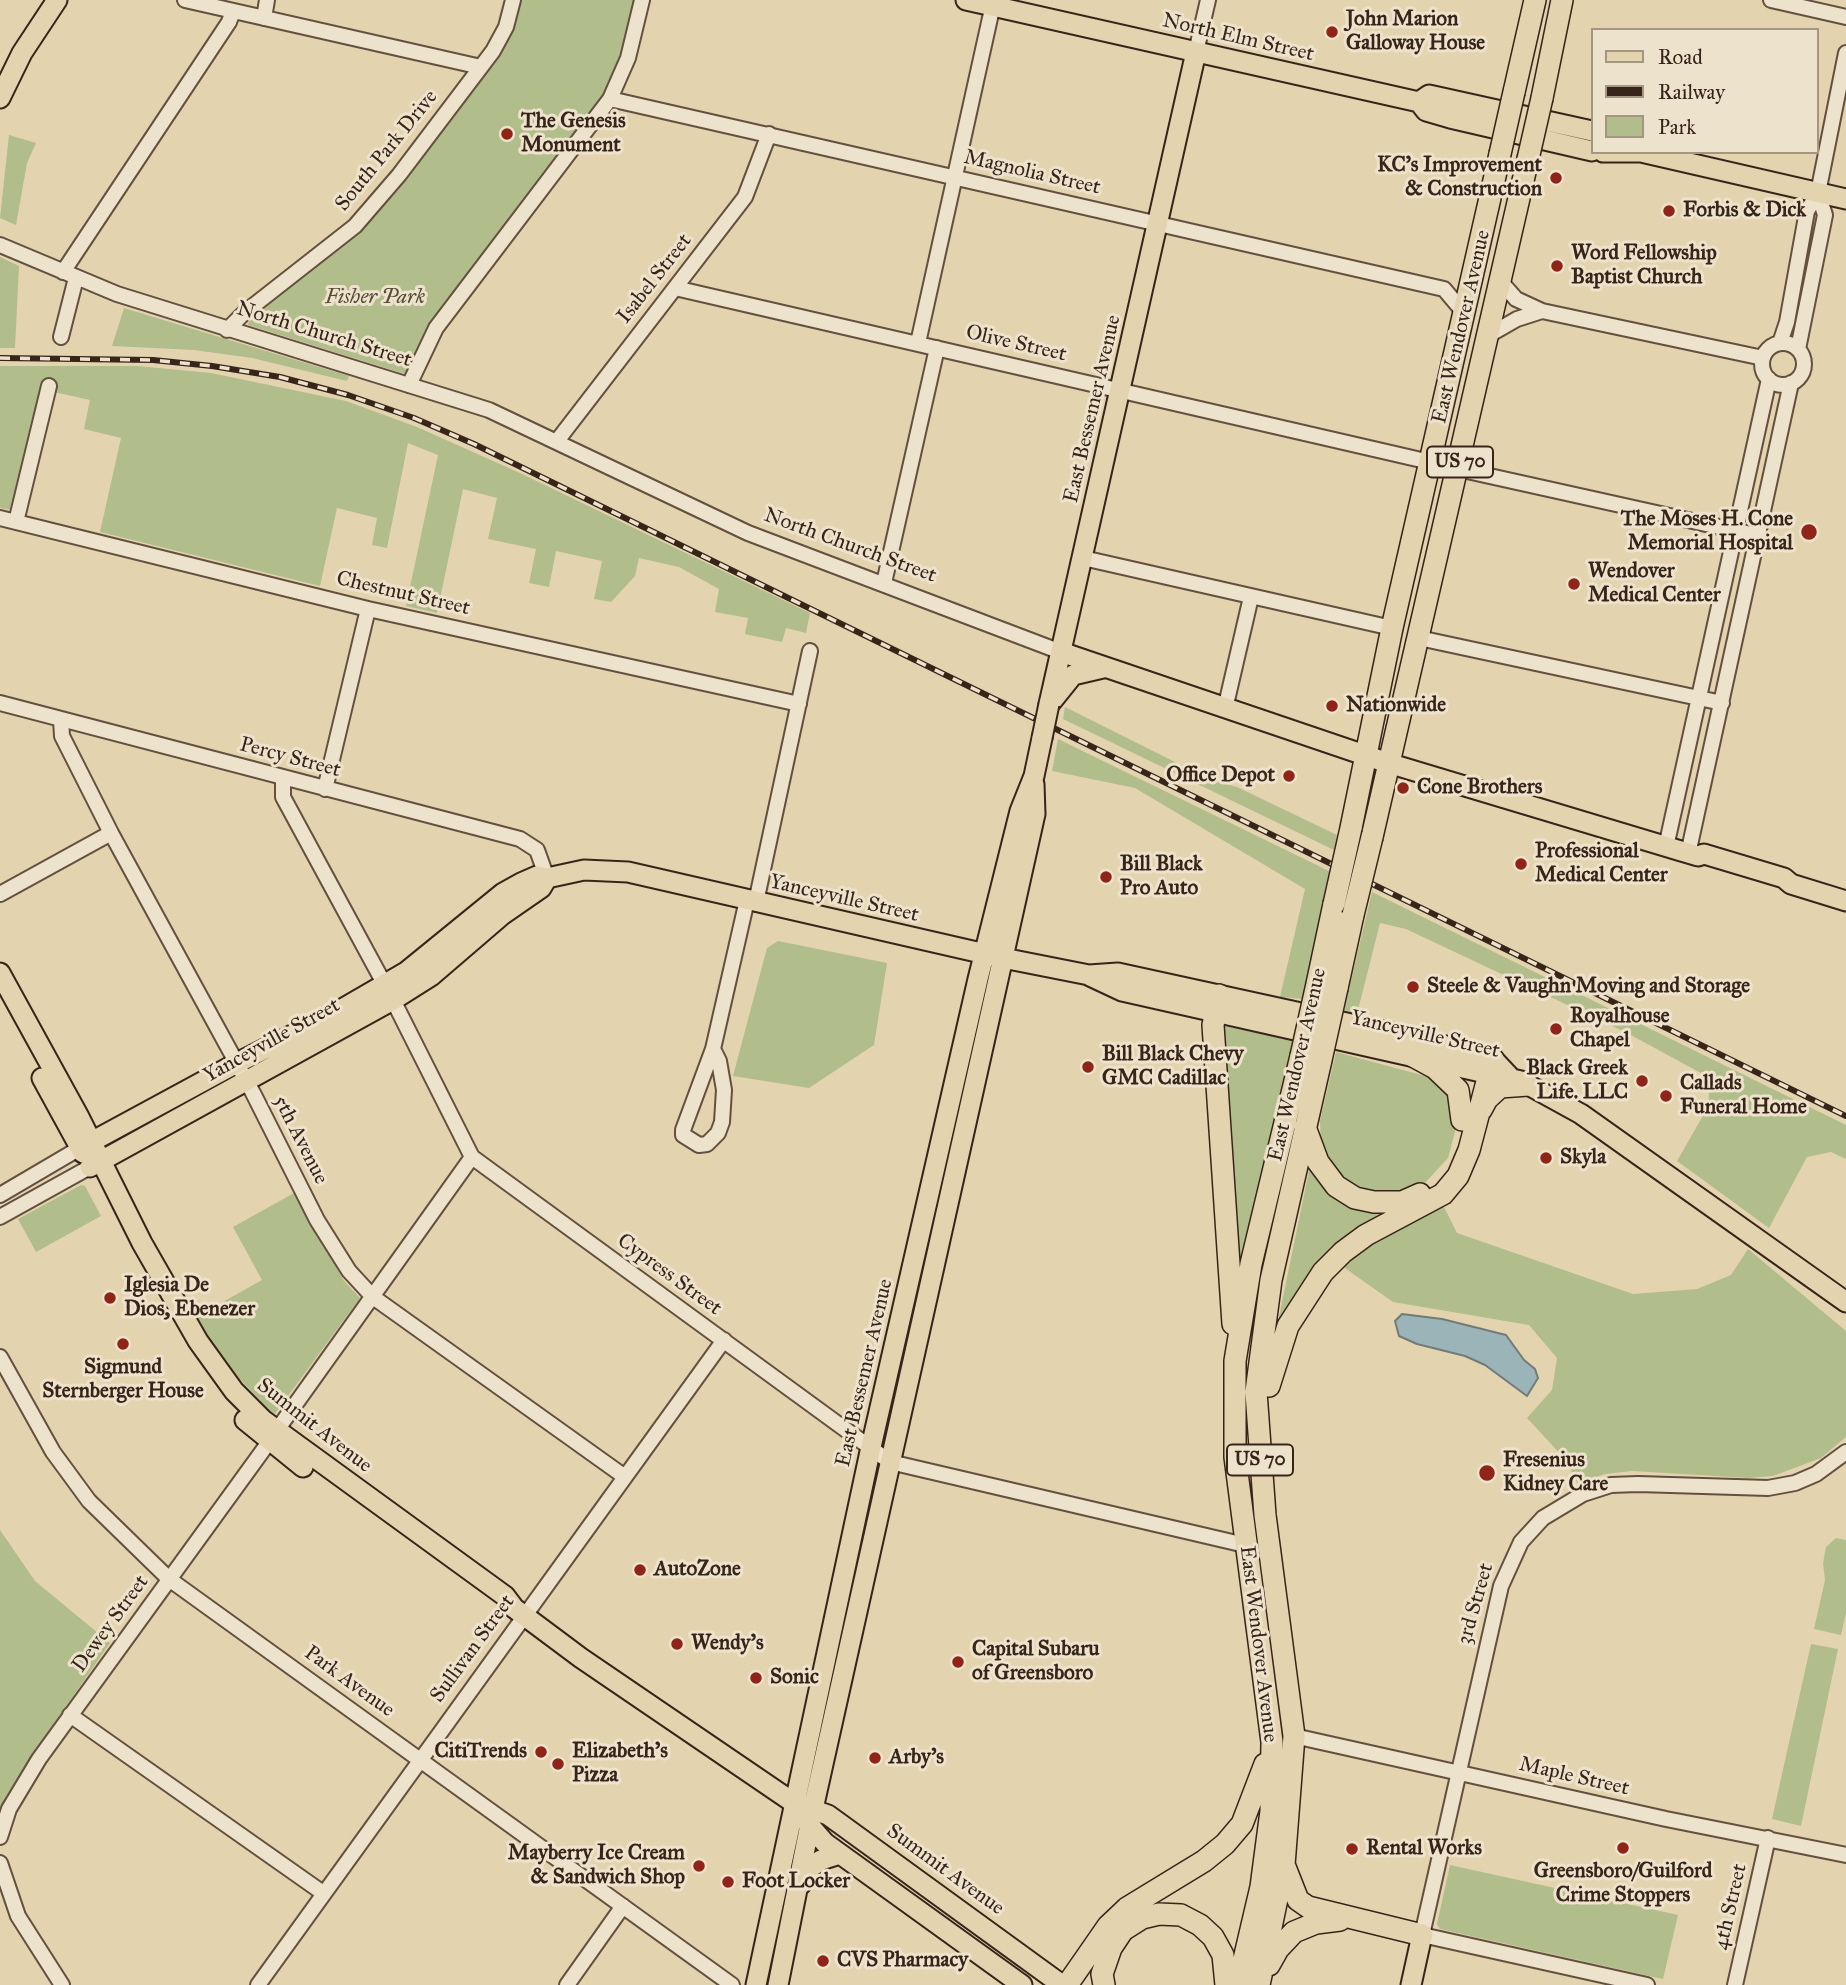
<!DOCTYPE html>
<style>
body{margin:0}
#map{position:relative;width:1846px;height:1985px;overflow:hidden;background:#e3d3af;font-family:"IM FELL Great Primer",serif}
canvas{display:block}
.legend{position:absolute;left:1591px;top:28px;width:228px;height:126px;box-sizing:border-box;background:#ede2cb;border:2px solid #a59684;margin:0;padding:9px 12px;list-style:none;font-size:21px;color:#38251a}
.legend li{display:flex;align-items:center;gap:14px;height:35px}
.legend b{width:35px;border:2px solid #a59684}
</style>
<div id="map">
<canvas width="1846" height="1985"></canvas>
<ul class="legend">
<li><b style="height:9px;background:#e3d3af"></b>Road</li>
<li><b style="height:9px;background:#38251a"></b>Railway</li>
<li><b style="height:19px;background:#b2bd8c"></b>Park</li>
</ul>
</div>
<script>
const ctx = document.querySelector('canvas').getContext('2d');
ctx.lineJoin = 'round';
function fill(path, color) {
  ctx.fillStyle = color;
  ctx.fill(path, 'evenodd');
}
function toPath(rows) {
  const path = new Path2D();
  for (const r of rows) {
    if (r.length === 3) {
      path.moveTo(r[0] + r[2], r[1]);
      path.arc(r[0], r[1], r[2], 0, 2 * Math.PI);
      continue;
    }
    path.moveTo(r[0], r[1]);
    for (let i = 2; i < r.length; i += 2) path.lineTo(r[i], r[i + 1]);
  }
  return path;
}
function strokePath(path, color, width, dash) {
  ctx.strokeStyle = color;
  ctx.lineWidth = width;
  ctx.lineCap = dash ? 'butt' : 'round';
  ctx.setLineDash(dash || []);
  ctx.stroke(path);
}
function label(font, color, halo, rows, align = 'center') {
  ctx.font = font + ' "IM FELL Great Primer",serif';
  ctx.lineWidth = 6;
  ctx.setLineDash([]);
  ctx.textBaseline = 'middle';
  ctx.strokeStyle = halo;
  ctx.fillStyle = color;
  for (const [text, x, y, turn = 0] of rows) {
    ctx.save();
    ctx.translate(x, y);
    ctx.rotate((+turn || 0) * Math.PI / 180);
    ctx.textAlign = isNaN(turn) ? turn : align;
    if (halo) ctx.strokeText(text, 0, 0);
    ctx.fillText(text, 0, 0);
    ctx.restore();
  }
}
const green = toPath([
 [521,0,634,0,622,58,610,88,425,337,405,374,248,325,251,314,362,229,398,190,495,60,512,29],
 [9,135,36,143,27,163,16,225,0,218],
 [0,257,19,266,15,348,0,348],
 [124,308,170,322,349,376,347,381,252,358,194,350,112,346],
 [0,366,137,366,211,373,346,401,417,427,520,473,810,613,806,633,786,628,782,642,745,634,748,618,715,612,719,589,679,567,639,558,635,576,611,602,594,599,602,561,556,551,549,587,529,583,536,549,488,539,497,498,463,489,437,613,406,606,438,455,408,443,387,548,372,545,377,518,337,508,320,586,100,532,121,438,84,429,90,400,54,392,56,383,42,385,12,510,0,508],
 [1065,707,1211,780,1237,787,1337,835,1334,850,1063,719],
 [1058,739,1331,872,1303,999,1280,997,1305,889,1135,788,1052,771],
 [1372,892,1846,1125,1846,1159,1831,1152,1807,1157,1769,1228,1677,1161,1708,1107,1710,1078,1629,1034,1406,929,1380,923,1357,1014,1344,1010],
 [778,941,887,963,874,1045,809,1088,733,1076,767,948],
 [1224,1026,1294,1041,1237,1299,1222,1036],
 [1336,1052,1440,1080,1451,1094,1456,1128,1448,1158,1423,1185,1405,1193,1367,1192,1349,1184,1328,1159,1321,1143,1320,1121],
 [1312,1156,1319,1170,1397,1208,1378,1220,1273,1346],
 [81,1185,85,1186,101,1216,36,1252,18,1219],
 [294,1193,344,1281,360,1298,274,1415,224,1363,196,1317,262,1280,233,1227],
 [1443,1205,1457,1233,1633,1294,1697,1289,1731,1275,1748,1249,1846,1331,1846,1437,1821,1458,1773,1476,1748,1478,1632,1471,1605,1474,1578,1484,1566,1460,1527,1418,1552,1390,1557,1358,1529,1325,1393,1302,1342,1266,1358,1249],
 [0,1530,35,1581,110,1643,24,1767,0,1813],
 [1836,1538,1846,1540,1846,1613,1841,1635,1814,1629,1825,1580,1823,1563,1826,1547],
 [1811,1644,1838,1649,1801,1826,1772,1819],
 [1450,1865,1678,1915,1663,1979,1440,1929,1437,1924]
]);
const water = toPath([
 [1402,1314,1442,1319,1506,1335,1524,1360,1535,1369,1538,1378,1527,1396,1485,1365,1465,1356,1417,1344,1399,1336,1395,1321,1402,1314]
]);
const minor = toPath([
 [185,0,481,67],
 [1771,0,1846,17],
 [264,18,267,0],
 [1196,52,1208,0],
 [610,99,1444,289,1466,315],
 [0,245,117,294,489,410,748,533,1061,652],
 [63,272,229,22,233,11],
 [1501,282,1516,299,1542,311,1763,358],
 [675,288,1430,462],
 [227,330,244,313,355,226,399,175,493,51,506,27,513,0],
 [1489,335,1517,319,1542,311],
 [61,337,76,278],
 [918,343,994,0],
 [1780,343,1787,322,1807,211,1818,193,1846,53],
 [1783,364,21],
 [1798,349,1825,215,1818,193],
 [409,385,436,328,610,99,628,58,642,0],
 [557,441,745,197,769,134],
 [1458,469,1760,536],
 [0,518,368,609,799,704],
 [16,522,49,386],
 [1083,558,1392,628],
 [884,583,937,348],
 [1419,638,1722,703],
 [0,703,520,839,537,850,547,878],
 [1225,709,1251,597],
 [61,720,62,736,111,833,253,1093,317,1220,349,1271,373,1297,625,1477],
 [283,779,283,797,393,1000,472,1157,890,1462,1245,1545],
 [325,789,368,609],
 [1666,847,1769,379],
 [1688,854,1791,383],
 [0,894,111,833],
 [756,902,810,651],
 [713,1049,719,1061,724,1090,722,1122,718,1133,707,1144,699,1145,683,1135,683,1130,713,1049],
 [713,1049,747,900],
 [0,1195,80,1148],
 [0,1217,90,1167],
 [0,1357,53,1452,89,1501,169,1579,732,1985],
 [277,1430,472,1157],
 [70,1715,323,1893],
 [1294,1736,1666,1819,1846,1855],
 [0,1837,9,1809,39,1759,269,1442],
 [0,1863,18,1916,62,1985],
 [258,1985,724,1340],
 [567,1985,623,1906],
 [1647,1985,1422,1935,1501,1586,1521,1542,1543,1518,1583,1494,1611,1485,1638,1484,1768,1488,1795,1483,1816,1474,1846,1452],
 [1735,1985,1768,1838]
]);
const major = toPath([
 [966,0,1419,102,1426,111,1450,118,1592,151],
 [0,98,22,53,57,0],
 [1419,102,1429,95,1592,131],
 [1603,152,1641,152,1846,199],
 [1061,652,1388,763,1681,851,1698,856,1704,854,1784,878,1791,884,1846,901],
 [1052,701,1073,675,1103,668],
 [1049,704,1196,52],
 [0,973,78,1115,142,1243,198,1341,234,1391,263,1420,505,1596,514,1608,581,1658,794,1803,828,1815,1062,1985],
 [1090,976,1122,991,1521,1081,1581,1114,1846,1302],
 [42,1078,83,1153],
 [80,1148,237,1063,330,1016,406,972,503,893,521,883,537,876,547,878,584,870,628,872,1003,958,1089,975,1118,973,1420,1039,1493,1059,1509,1076],
 [90,1167,393,1000,431,976,502,915,541,888,547,878],
 [245,1420,303,1467],
 [804,1819,825,1843,1022,1985],
 [801,1884,810,1868,821,1860,840,1854],
 [756,1985,871,1447,978,979,1020,811,1034,776,1042,738],
 [778,1985,813,1809,1035,814,1034,784],
 [1411,1985,1422,1935]
]);
const highway = toPath([
 [1514,92,1535,0],
 [1542,98,1562,0],
 [1351,828,1392,628,1500,154],
 [1372,837,1528,159],
 [1317,984,1334,904],
 [1337,988,1353,915],
 [1219,995,1213,1025,1233,1324],
 [1411,1055,1435,1068,1458,1090,1462,1120],
 [1481,1110,1487,1099,1500,1087,1528,1085],
 [1305,1127,1318,1162,1336,1186,1355,1198,1374,1202,1402,1202,1420,1194],
 [1269,1386,1288,1326,1323,1272,1343,1252,1366,1235,1443,1194,1458,1176,1469,1150,1493,1059],
 [1285,1867,1298,1900,1308,1907,1422,1935],
 [1269,1965,1278,1949,1294,1932,1316,1923,1340,1920],
 [1067,1985,1108,1926,1127,1908,1204,1861,1225,1844,1242,1824,1265,1764],
 [1104,1985,1102,1974,1111,1948,1123,1930,1142,1918,1159,1914,1181,1915,1200,1925,1213,1937,1223,1955,1226,1985],
 [1238,1985,1261,1887,1271,1811,1272,1742,1235,1457,1235,1361,1251,1264,1301,1056],
 [1259,1985,1284,1865,1294,1736,1265,1515,1256,1392,1271,1280,1321,1060]
]);
const rail = toPath([
 [0,358,153,360,212,366,280,377,348,395,414,418,474,444,1846,1116]
]);
const majorBridge = toPath([
 [1042,738,1049,704]
]);
const highwayBridge = toPath([
 [1500,154,1514,92],
 [1528,159,1542,98],
 [1334,904,1351,828],
 [1353,915,1372,837],
 [1301,1056,1317,984],
 [1321,1060,1337,988]
]);
const markers = [
 [1332,32,7,"#8f2418"],
 [507,134,7,"#8f2418"],
 [1556,178,7,"#8f2418"],
 [1669,211,7,"#8f2418"],
 [1557,266,7,"#8f2418"],
 [1809,532,9,"#8f2418"],
 [1574,584,7,"#8f2418"],
 [1332,706,7,"#8f2418"],
 [1289,776,7,"#8f2418"],
 [1403,788,7,"#8f2418"],
 [1521,864,7,"#8f2418"],
 [1106,877,7,"#8f2418"],
 [1413,987,7,"#8f2418"],
 [1556,1029,7,"#8f2418"],
 [1088,1067,7,"#8f2418"],
 [1642,1081,7,"#8f2418"],
 [1666,1096,7,"#8f2418"],
 [1546,1158,7,"#8f2418"],
 [110,1298,7,"#8f2418"],
 [123,1344,7,"#8f2418"],
 [1487,1473,9,"#8f2418"],
 [640,1570,7,"#8f2418"],
 [677,1644,7,"#8f2418"],
 [958,1662,7,"#8f2418"],
 [756,1678,7,"#8f2418"],
 [541,1752,7,"#8f2418"],
 [875,1758,7,"#8f2418"],
 [558,1764,7,"#8f2418"],
 [1623,1848,7,"#8f2418"],
 [1352,1849,7,"#8f2418"],
 [699,1866,7,"#8f2418"],
 [728,1882,7,"#8f2418"],
 [823,1961,7,"#8f2418"]
];
const shields = [
 [1460,462,66],
 [1260,1460,66]
];
const shieldNames = [
 ["US 70",1460,462],
 ["US 70",1260,1460]
];
const poiNames = [
 ["John Marion",1346,20],
 ["Galloway House",1346,44],
 ["The Genesis",521,122],
 ["Monument",521,146],
 ["KC's Improvement",1542,166,"right"],
 ["& Construction",1542,190,"right"],
 ["Forbis & Dick",1683,211],
 ["Word Fellowship",1571,254],
 ["Baptist Church",1571,278],
 ["The Moses H. Cone",1793,520,"right"],
 ["Memorial Hospital",1793,544,"right"],
 ["Wendover",1588,572],
 ["Medical Center",1588,596],
 ["Nationwide",1346,706],
 ["Office Depot",1275,776,"right"],
 ["Cone Brothers",1417,788],
 ["Professional",1535,852],
 ["Medical Center",1535,876],
 ["Bill Black",1120,865],
 ["Pro Auto",1120,889],
 ["Steele & Vaughn Moving and Storage",1427,987],
 ["Royalhouse",1570,1017],
 ["Chapel",1570,1041],
 ["Bill Black Chevy",1102,1055],
 ["GMC Cadillac",1102,1079],
 ["Black Greek",1628,1069,"right"],
 ["Life. LLC",1628,1093,"right"],
 ["Callads",1680,1084],
 ["Funeral Home",1680,1108],
 ["Skyla",1560,1158],
 ["Iglesia De",124,1286],
 ["Dios, Ebenezer",124,1310],
 ["Sigmund",123,1368,"center"],
 ["Sternberger House",123,1392,"center"],
 ["Fresenius",1503,1461],
 ["Kidney Care",1503,1485],
 ["AutoZone",654,1570],
 ["Wendy's",691,1644],
 ["Capital Subaru",972,1650],
 ["of Greensboro",972,1674],
 ["Sonic",770,1678],
 ["CitiTrends",527,1752,"right"],
 ["Elizabeth's",572,1752],
 ["Pizza",572,1776],
 ["Arby's",889,1758],
 ["Rental Works",1366,1849],
 ["Mayberry Ice Cream",685,1854,"right"],
 ["& Sandwich Shop",685,1878,"right"],
 ["Greensboro/Guilford",1623,1872,"center"],
 ["Crime Stoppers",1623,1896,"center"],
 ["Foot Locker",742,1882],
 ["CVS Pharmacy",837,1961]
];
const streetNames = [
 ["North Elm Street",1238,38,13],
 ["South Park Drive",387,151,-51],
 ["Magnolia Street",1032,173,13],
 ["Isabel Street",655,279,-52],
 ["East Wendover Avenue",1462,327,-77],
 ["North Church Street",324,335,17],
 ["Olive Street",1016,344,13],
 ["East Bessemer Avenue",1093,409,-77],
 ["North Church Street",850,546,20],
 ["Chestnut Street",403,594,13],
 ["Percy Street",290,758,15],
 ["Yanceyville Street",844,899,13],
 ["Yanceyville Street",1425,1035,13],
 ["Yanceyville Street",272,1041,-29],
 ["East Wendover Avenue",1298,1065,-77],
 ["5th Avenue",300,1140,63],
 ["Cypress Street",669,1275,36],
 ["East Bessemer Avenue",865,1373,-77],
 ["Summit Avenue",314,1426,38],
 ["3rd Street",1476,1604,-74],
 ["Dewey Street",111,1624,-54],
 ["East Wendover Avenue",1258,1644,83],
 ["Sullivan Street",473,1649,-54],
 ["Park Avenue",349,1682,36],
 ["Maple Street",1574,1777,13],
 ["Summit Avenue",945,1870,36],
 ["4th Street",1731,1907,-77]
];
const parkNames = [
 ["Fisher Park",375,298]
];
fill(green, '#b2bd8c');
fill(water, '#9bb4b7');
strokePath(water, '#737b78', 2);
strokePath(minor, '#63503f', 18);
strokePath(major, '#38251a', 23);
strokePath(highway, '#38251a', 24);
strokePath(minor, '#ede2cb', 14);
strokePath(major, '#e3d3af', 19);
strokePath(highway, '#e3d3af', 21);
strokePath(rail, '#38251a', 6);
strokePath(rail, '#ede2cb', 3.5, [10]);
strokePath(majorBridge, '#38251a', 23, []);
strokePath(highwayBridge, '#38251a', 24, []);
strokePath(majorBridge, '#e3d3af', 19);
strokePath(highwayBridge, '#e3d3af', 21);
for (const [x, y, r, color] of markers) {
  const dot = new Path2D();
  dot.arc(x, y, r, 0, 2 * Math.PI);
  ctx.fillStyle = color;
  ctx.fill(dot);
  strokePath(dot, '#ede2cb', 2.5);
}
for (const [x, y, w] of shields) {
  const box = new Path2D();
  box.roundRect(x - w / 2, y - 15.5, w, 31, 5);
  ctx.fillStyle = '#ede2cb';
  ctx.fill(box);
  strokePath(box, '#38251a', 2);
}
label('bold 19px', '#38251a', null, shieldNames);
label('bold 21px', '#38251a', '#ede2cb', poiNames, 'left');
label('21px', '#38251a', '#ede2cb', streetNames);
label('italic 21px', '#564b36', '#ede2cb', parkNames);
</script>
